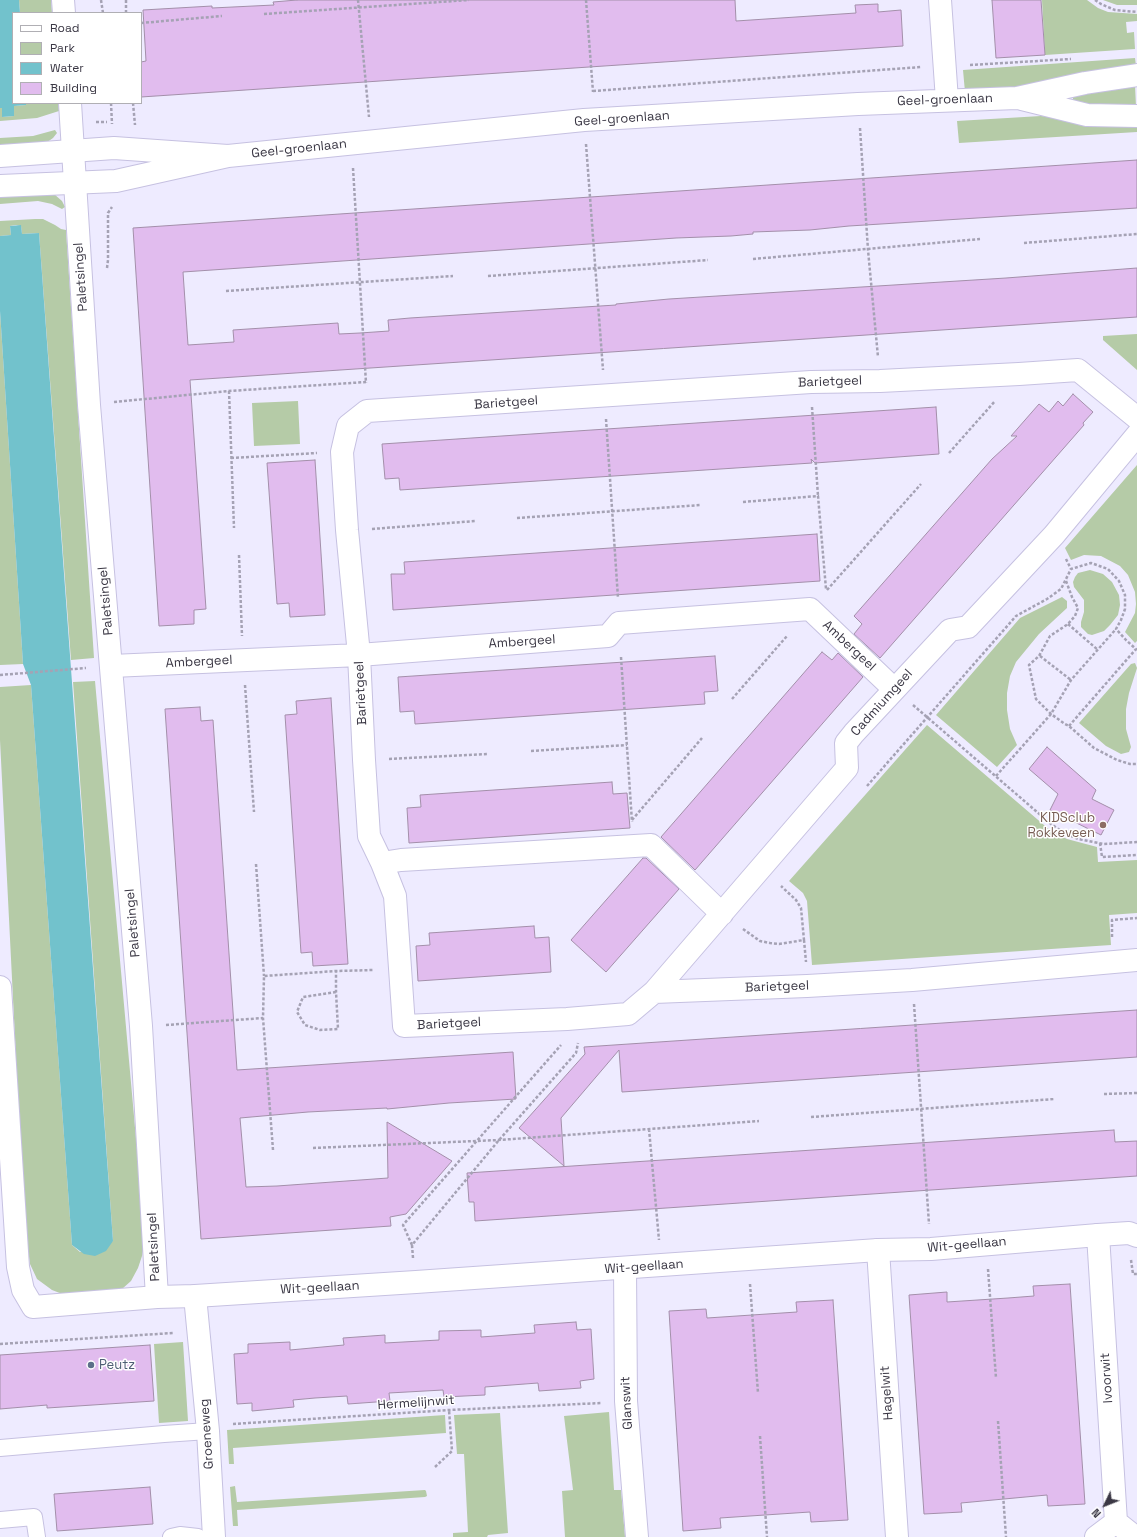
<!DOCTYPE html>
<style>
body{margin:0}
#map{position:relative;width:1137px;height:1537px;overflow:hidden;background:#eeebff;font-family:"Space Grotesk",sans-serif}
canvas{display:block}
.legend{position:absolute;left:12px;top:12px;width:130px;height:92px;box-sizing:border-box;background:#fff;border:1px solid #b0afb4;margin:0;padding:5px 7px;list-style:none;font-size:12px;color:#3a3744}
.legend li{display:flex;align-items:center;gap:8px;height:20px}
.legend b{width:20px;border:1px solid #b0afb4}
.north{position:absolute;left:1085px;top:1485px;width:40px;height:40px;-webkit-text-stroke:3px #fff;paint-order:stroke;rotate:227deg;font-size:11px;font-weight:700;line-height:16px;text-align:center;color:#3a3744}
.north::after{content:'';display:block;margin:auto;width:14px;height:18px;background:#3a3744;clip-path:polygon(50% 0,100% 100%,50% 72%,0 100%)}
</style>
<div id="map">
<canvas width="1137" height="1537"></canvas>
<ul class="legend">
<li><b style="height:5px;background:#fff"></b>Road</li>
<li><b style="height:11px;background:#b5cba7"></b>Park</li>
<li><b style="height:11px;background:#72c2cc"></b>Water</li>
<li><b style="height:11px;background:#e1bcee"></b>Building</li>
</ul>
<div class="north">N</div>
</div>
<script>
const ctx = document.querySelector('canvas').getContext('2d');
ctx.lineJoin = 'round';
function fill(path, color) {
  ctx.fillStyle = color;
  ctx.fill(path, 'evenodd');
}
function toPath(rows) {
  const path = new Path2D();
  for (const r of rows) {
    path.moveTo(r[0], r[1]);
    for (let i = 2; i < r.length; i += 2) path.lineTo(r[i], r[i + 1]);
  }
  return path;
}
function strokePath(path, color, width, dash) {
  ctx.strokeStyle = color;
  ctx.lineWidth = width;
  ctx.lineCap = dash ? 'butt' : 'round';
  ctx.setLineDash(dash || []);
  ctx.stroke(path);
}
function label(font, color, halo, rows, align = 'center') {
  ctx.font = font + ' "Space Grotesk",sans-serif';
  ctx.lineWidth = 3;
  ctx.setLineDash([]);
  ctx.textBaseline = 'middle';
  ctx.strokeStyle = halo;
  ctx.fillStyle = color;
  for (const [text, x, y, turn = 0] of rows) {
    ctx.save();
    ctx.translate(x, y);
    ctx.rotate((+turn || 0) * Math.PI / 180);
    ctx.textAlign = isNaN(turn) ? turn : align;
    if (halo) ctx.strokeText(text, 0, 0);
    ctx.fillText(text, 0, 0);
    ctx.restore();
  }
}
const green = toPath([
 [19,0,51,0,52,13,20,13],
 [1042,0,1087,0,1098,8,1108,12,1137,14,1137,22,1137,21,1126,22,1127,33,1134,32,1135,49,1045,55],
 [1103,0,1137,0,1137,5,1117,5],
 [1135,58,1136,66,1032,88,965,92,963,70],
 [1135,85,1136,107,1092,105,1074,102,1073,100,1073,96],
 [26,103,58,103,59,111,37,118,0,121,0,108,2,107,2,117,14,116,14,106,26,105],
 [1041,116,1137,123,1137,132,959,143,957,121],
 [55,130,57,133,53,138,43,145,0,149,0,138,33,136],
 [0,193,54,194,62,201,65,207,62,209,52,204,38,201,0,204],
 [35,219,43,219,55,225,61,229,66,230,94,658,71,660,39,233,22,234,21,226,16,225,10,226,11,235,0,236,0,221],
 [0,311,23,664,0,665],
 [1137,334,1137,370,1103,340,1103,336],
 [298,401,300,444,254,446,252,403],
 [1137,465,1137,641,1135,643,1125,632,1135,613,1136,604,1135,592,1128,575,1120,566,1101,556,1084,555,1071,560,1065,548],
 [1090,570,1103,574,1112,582,1119,595,1120,605,1118,615,1110,625,1104,631,1092,635,1088,634,1081,627,1081,622,1084,612,1084,600,1074,587,1073,582,1075,577,1078,573],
 [1062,597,1067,601,1067,608,1039,634,1016,662,1010,676,1007,693,1007,710,1010,729,1017,745,997,767,936,715,1020,618],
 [1135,663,1137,668,1129,693,1126,709,1126,729,1131,747,1129,752,1121,754,1106,746,1079,723,1131,664],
 [95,681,145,1239,142,1256,138,1268,131,1281,122,1289,70,1297,52,1290,37,1279,30,1264,27,1242,17,1078,0,740,0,687,31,685,72,1245,80,1252,113,1241,73,682],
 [927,725,1051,831,1067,839,1097,847,1098,862,1137,860,1137,913,1109,915,1111,945,812,965,807,901,803,893,789,881],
 [183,1342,188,1421,159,1423,154,1344],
 [609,1412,614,1490,621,1490,625,1537,565,1537,562,1491,573,1490,564,1416],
 [500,1413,508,1533,488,1535,487,1537,453,1537,453,1533,468,1532,464,1454,457,1454,454,1415],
 [445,1415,446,1433,233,1448,234,1464,229,1464,227,1430],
 [235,1486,237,1502,425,1490,426,1491,427,1496,425,1497,237,1510,238,1526,233,1526,230,1487]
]);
const water = toPath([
 [0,0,19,0,20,13,13,13,13,103,26,103,26,105,14,106,14,116,2,117,2,108,0,108],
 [21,225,22,234,39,233,113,1241,106,1251,95,1256,84,1254,72,1245,31,685,23,664,0,311,0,236,11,235,10,226]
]);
const building = toPath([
 [297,0,735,0,736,21,856,13,855,5,878,4,878,12,901,10,903,46,141,97,141,62,146,61,143,10,212,6,212,8,274,5,273,2,297,0],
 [992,0,1041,0,1045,55,996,58,992,0],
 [1137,160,1137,208,849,226,810,230,753,232,753,234,731,236,676,238,183,272,188,345,234,342,233,330,338,323,339,334,360,333,389,331,388,320,410,318,616,305,616,304,669,299,1006,278,1137,268,1137,317,190,380,206,609,194,610,194,624,159,626,133,228,1137,160],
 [1073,394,1093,412,1083,423,1084,425,880,658,854,634,862,624,854,616,992,459,1017,436,1011,436,1039,404,1049,412,1058,401,1063,406,1073,394],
 [936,407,939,454,815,463,811,459,812,463,400,490,399,478,385,479,382,444,936,407],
 [315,460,325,615,290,617,289,603,277,604,267,463,315,460],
 [817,534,820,581,393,610,391,574,405,574,404,562,817,534],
 [822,652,832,660,838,653,863,677,695,870,661,837,822,652],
 [715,656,718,691,704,692,705,704,415,724,414,711,400,712,398,677,715,656],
 [331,698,348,964,313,966,312,952,301,953,285,715,297,714,296,701,331,698],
 [200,707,201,721,213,720,237,1070,513,1052,516,1099,449,1103,387,1109,387,1108,308,1112,240,1118,246,1187,277,1186,388,1178,387,1122,452,1161,406,1214,390,1217,391,1226,201,1239,165,709,200,707],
 [1047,747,1096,790,1092,799,1114,810,1101,835,1050,810,1058,794,1029,769,1047,747],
 [612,782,613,794,627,793,630,828,409,843,407,808,421,807,420,795,612,782],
 [643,858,646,858,679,889,606,972,571,940,643,858],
 [534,926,535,938,549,937,551,972,418,981,416,946,430,945,429,933,534,926],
 [1137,1010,1137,1057,622,1092,619,1050,561,1118,564,1166,519,1128,585,1054,584,1047,1137,1010],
 [1114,1130,1115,1142,1137,1141,1137,1176,475,1221,474,1202,469,1202,467,1173,1114,1130],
 [1070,1284,1085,1504,1048,1506,1047,1495,961,1503,962,1512,924,1514,909,1295,947,1292,947,1302,1008,1298,1034,1296,1033,1286,1070,1284],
 [833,1300,848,1520,811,1522,810,1512,720,1518,721,1528,683,1531,669,1311,706,1309,707,1318,797,1312,796,1302,833,1300],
 [576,1322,577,1330,591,1329,594,1379,580,1381,581,1388,539,1391,538,1383,485,1387,485,1395,444,1397,443,1390,389,1393,390,1401,348,1404,347,1396,315,1398,293,1400,294,1407,252,1411,252,1403,237,1404,234,1354,248,1353,248,1344,290,1342,290,1350,344,1345,343,1338,385,1335,385,1343,439,1340,439,1331,481,1330,481,1337,535,1333,534,1325,576,1322],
 [150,1345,154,1401,47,1408,47,1405,0,1409,0,1355,150,1345],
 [150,1487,153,1524,57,1531,54,1494,150,1487]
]);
const path = toPath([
 [101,0,103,13],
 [126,0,126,13],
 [358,0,369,117],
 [586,0,593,92],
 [1095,0,1101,4,1115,10,1137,12],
 [264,14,469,0],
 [141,23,222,16],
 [970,65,1071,59],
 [593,91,921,67],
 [111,103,112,124],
 [133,103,135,125],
 [96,122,107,122],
 [860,128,868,250,878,357],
 [586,144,603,370],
 [353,168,366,383],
 [1024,243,1137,234],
 [753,259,980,239],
 [107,268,108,260,108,213,112,207],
 [488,276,708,260],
 [226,291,453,276],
 [229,391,234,528],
 [114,402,229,391,366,382],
 [812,407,818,496],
 [606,419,618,598],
 [949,453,995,401],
 [231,458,317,453],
 [743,502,818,496,826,589],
 [517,518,701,505],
 [372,529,475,521],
 [239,555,242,636],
 [1066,559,1071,569],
 [1066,581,1072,597,1078,608,1075,616,1068,624,1050,636,1039,656,1029,665,1036,699,1051,714,1065,724,1069,726,1094,748,1117,760,1130,764,1137,764],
 [827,590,921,484],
 [1068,624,1098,650],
 [1040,656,1071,680],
 [621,657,632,822],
 [0,675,86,668],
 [245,685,254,812],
 [732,699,787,636],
 [913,705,1051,824,1064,833,1078,839,1104,844,1137,842],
 [1069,726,1136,649],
 [531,751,627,745],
 [389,759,488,754],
 [996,776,1051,714,1071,680,1116,629],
 [867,786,1016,616,1047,599,1061,589,1071,569,1091,563,1108,569,1119,581,1125,595,1125,609,1121,620,1116,629,1126,640,1137,650],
 [632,820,702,738],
 [1100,843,1102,857,1137,855],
 [256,864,264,976],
 [743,929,760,941,770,943,779,944,804,940,801,908,796,900,781,886],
 [1112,937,1112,920,1137,918],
 [804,940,806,962],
 [336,992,303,997,297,1012,305,1025,320,1030,338,1029,336,992,336,971],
 [914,1004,929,1224],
 [166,1025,263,1018],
 [1104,1094,1137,1093],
 [811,1117,1055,1099],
 [649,1129,659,1240],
 [313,1148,499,1140,759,1121],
 [273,1150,263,1018,264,976,336,971,374,970],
 [412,1245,403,1225,561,1045],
 [413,1258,412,1245,499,1140,576,1053,578,1043],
 [1131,1260,1133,1274,1137,1274],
 [988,1269,996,1378],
 [750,1284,758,1393],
 [0,1344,173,1333],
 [998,1421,1006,1537],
 [233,1424,449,1410,601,1403],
 [760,1436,767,1537],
 [435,1467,452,1451,449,1410]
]);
const lane = toPath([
 [0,1448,164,1434,208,1431],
 [0,1520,34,1517,37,1537],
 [171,1537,180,1535,198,1537]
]);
const street = toPath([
 [940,0,947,100],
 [1022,99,1087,115,1137,116],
 [0,156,114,148,228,156,116,181,0,186],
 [228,156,584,120,858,104,1017,98,1085,83,1137,75],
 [1137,418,1078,370,1019,374,880,381,811,382,367,411,348,426,342,452,347,530,359,655,364,760,369,836,382,863,395,896,404,1026,567,1019,628,1014,654,992,807,986,912,980,1137,960],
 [112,666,359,655,608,636,619,623,810,609,894,689],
 [382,863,401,860,651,845,722,914],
 [654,992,847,768,846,743,854,733,950,630,968,627,1054,535,1137,435],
 [1098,1235,1116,1522],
 [878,1250,897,1537],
 [625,1268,626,1401,637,1537],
 [195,1296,208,1431,214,1537],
 [1096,1537,1116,1522,1135,1537]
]);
const secondary = toPath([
 [63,0,64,13],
 [70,103,89,405,141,1026,157,1297],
 [0,987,18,1267,23,1290,33,1307,157,1297,195,1296,416,1282,878,1250,931,1249,1098,1235,1129,1233,1137,1236]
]);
const markers = [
 [1103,825,4,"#8d6e63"],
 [91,1365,4,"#5c6f8a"]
];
const streetNames = [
 ["Geel-groenlaan",945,100,-2],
 ["Geel-groenlaan",622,119,-4],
 ["Geel-groenlaan",299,149,-6],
 ["Paletsingel",81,277,-94],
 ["Barietgeel",830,382,-2],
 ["Barietgeel",506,403,-4],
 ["Paletsingel",106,601,-95],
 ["Ambergeel",522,642,-4],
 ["Ambergeel",849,646,43],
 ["Ambergeel",199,662,-3],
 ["Barietgeel",361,693,-93],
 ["Cadmiumgeel",882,703,-48],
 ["Paletsingel",133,923,-95],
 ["Barietgeel",777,987,-2],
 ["Barietgeel",449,1024,-3],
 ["Wit-geellaan",967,1245,-5],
 ["Paletsingel",154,1247,-93],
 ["Wit-geellaan",644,1267,-4],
 ["Wit-geellaan",320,1288,-3],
 ["Ivoorwit",1107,1378,-94],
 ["Hagelwit",887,1393,-94],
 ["Hermelijnwit",416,1403,-4],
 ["Glanswit",627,1403,-93],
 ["Groeneweg",207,1434,-94]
];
const educationNames = [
 ["KIDSclub",1095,818],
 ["Rokkeveen",1095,833]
];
const serviceNames = [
 ["Peutz",99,1365]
];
fill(green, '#b5cba7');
fill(water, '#72c2cc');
fill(building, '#e1bcee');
strokePath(building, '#a38faa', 1);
strokePath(lane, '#c6c1e1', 18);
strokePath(street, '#c6c1e1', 24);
strokePath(secondary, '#c6c1e1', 24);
strokePath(path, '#a5a2b4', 2.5, [3, 2]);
strokePath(lane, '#fff', 16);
strokePath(street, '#fff', 22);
strokePath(secondary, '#fff', 22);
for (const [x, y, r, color] of markers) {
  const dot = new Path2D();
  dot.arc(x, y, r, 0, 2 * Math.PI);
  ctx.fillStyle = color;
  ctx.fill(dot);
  strokePath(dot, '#fff', 1.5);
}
label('13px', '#3a3744', '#fff', streetNames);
label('13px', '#785e54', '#fff', educationNames, 'right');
label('13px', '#4e5e75', '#fff', serviceNames, 'left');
</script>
